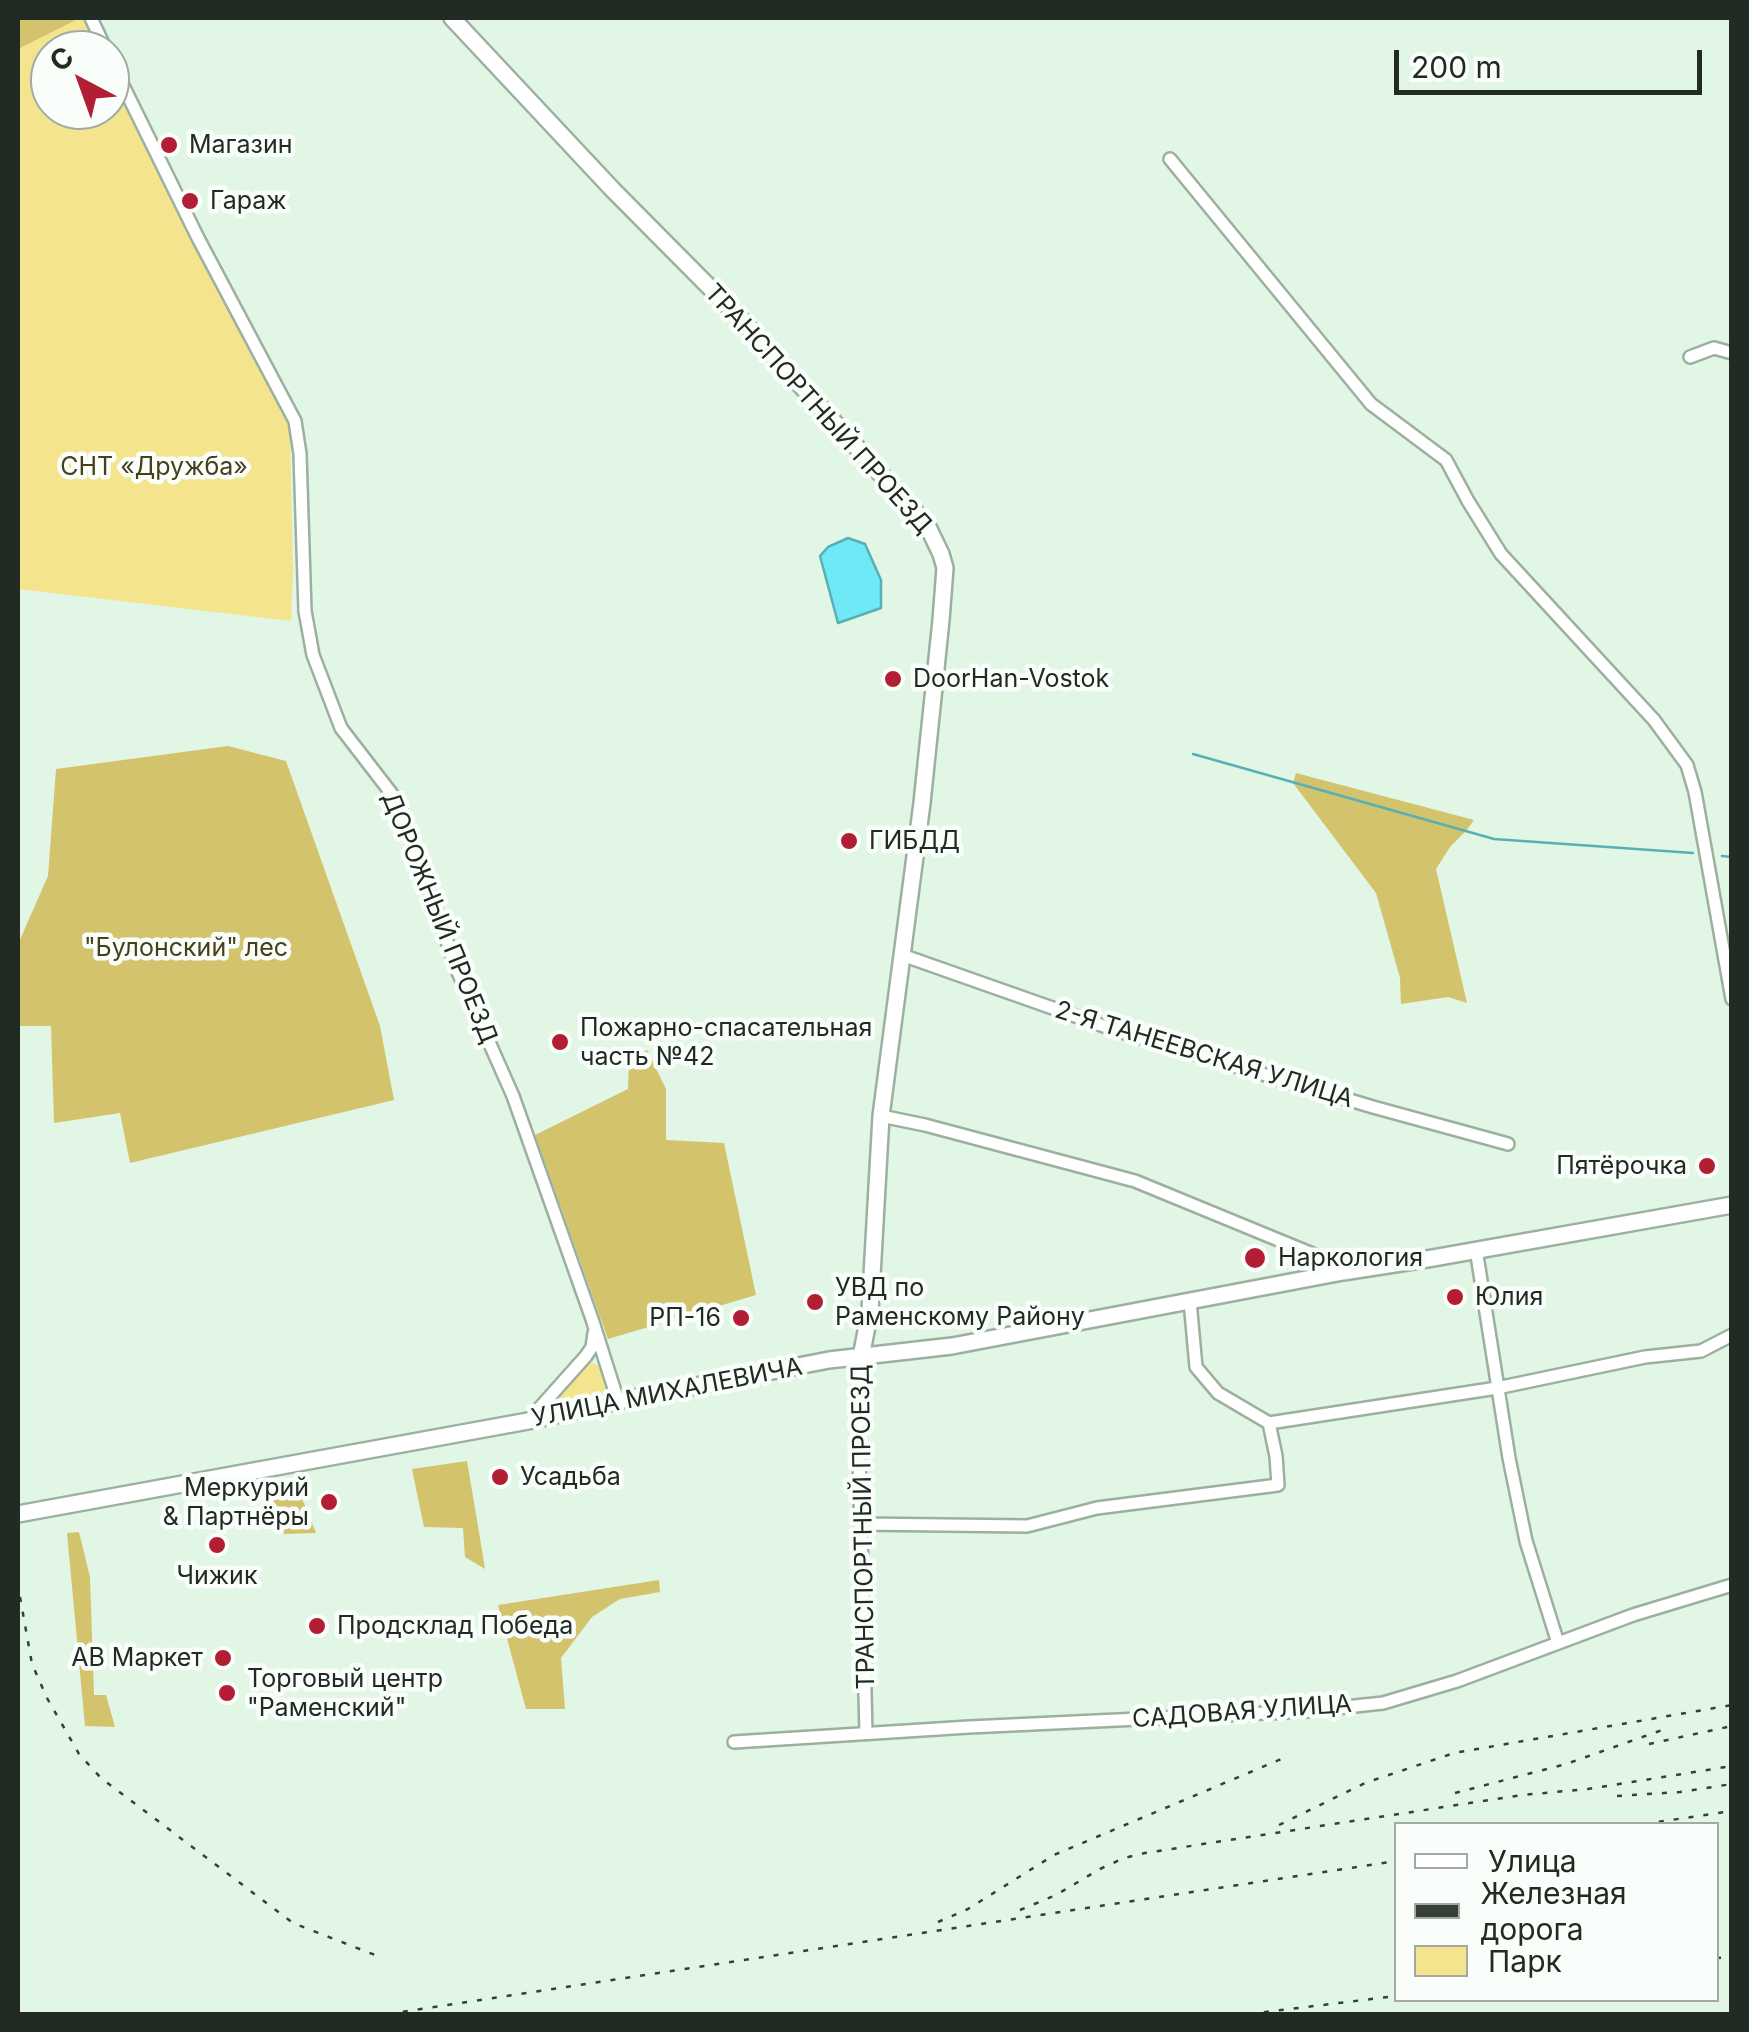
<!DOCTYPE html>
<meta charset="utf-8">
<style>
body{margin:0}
#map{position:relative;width:1749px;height:2032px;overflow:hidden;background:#e1f6e5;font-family:Inter,sans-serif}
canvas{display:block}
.frame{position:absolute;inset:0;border:20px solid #222a24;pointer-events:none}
.legend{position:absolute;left:1394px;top:1822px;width:325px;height:180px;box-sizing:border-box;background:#fafefb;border:2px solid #a4a9a5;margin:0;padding:12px 18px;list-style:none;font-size:30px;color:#222a24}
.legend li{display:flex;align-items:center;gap:20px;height:50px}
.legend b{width:50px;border:2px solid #a4a9a5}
.north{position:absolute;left:30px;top:30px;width:100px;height:100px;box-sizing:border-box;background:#fafefb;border:2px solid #a4a9a5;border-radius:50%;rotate:319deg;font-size:28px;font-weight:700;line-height:40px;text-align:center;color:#222a24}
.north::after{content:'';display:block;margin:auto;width:35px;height:45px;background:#b21f34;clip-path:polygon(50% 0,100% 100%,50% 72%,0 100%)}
.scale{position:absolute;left:1394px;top:50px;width:308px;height:45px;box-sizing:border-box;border:5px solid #222a24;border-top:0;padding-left:12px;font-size:30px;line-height:35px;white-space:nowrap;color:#222a24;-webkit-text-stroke:8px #fafefb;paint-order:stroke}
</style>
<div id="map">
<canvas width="1749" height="2032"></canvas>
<div class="frame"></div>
<ul class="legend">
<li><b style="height:12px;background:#fff"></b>Улица</li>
<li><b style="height:12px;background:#363f38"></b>Железная дорога</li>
<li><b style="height:28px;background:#f4e48e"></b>Парк</li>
</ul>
<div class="north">С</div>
<div class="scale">200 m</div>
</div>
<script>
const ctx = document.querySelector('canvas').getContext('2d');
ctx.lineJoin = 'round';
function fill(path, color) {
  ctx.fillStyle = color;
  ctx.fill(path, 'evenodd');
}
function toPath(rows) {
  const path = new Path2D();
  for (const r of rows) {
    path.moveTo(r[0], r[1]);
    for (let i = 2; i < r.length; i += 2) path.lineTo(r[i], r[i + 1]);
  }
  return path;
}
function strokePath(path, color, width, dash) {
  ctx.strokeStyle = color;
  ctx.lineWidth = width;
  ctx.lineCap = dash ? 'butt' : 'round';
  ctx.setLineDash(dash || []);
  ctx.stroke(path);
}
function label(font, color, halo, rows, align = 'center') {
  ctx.font = font + ' Inter,sans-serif';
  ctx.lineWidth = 9;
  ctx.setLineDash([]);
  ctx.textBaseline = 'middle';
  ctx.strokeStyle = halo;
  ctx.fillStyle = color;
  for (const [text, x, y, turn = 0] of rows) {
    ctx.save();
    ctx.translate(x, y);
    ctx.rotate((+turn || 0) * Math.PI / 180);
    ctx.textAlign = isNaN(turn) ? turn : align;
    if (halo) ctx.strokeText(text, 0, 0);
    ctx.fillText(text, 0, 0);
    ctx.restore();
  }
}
const green = toPath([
 [80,18,86,18,101,50,50,50,50,110,110,110,110,69,192,242,290,427,293,572,291,621,18,589,18,49],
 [592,1363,599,1366,601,1370,605,1389,602,1396,558,1405,554,1403,553,1401,586,1365]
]);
const forest = toPath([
 [18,18,80,18,18,49],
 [228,746,286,761,380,1026,394,1100,130,1163,120,1113,54,1123,51,1026,18,1026,18,944,48,876,56,769],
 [1296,773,1474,820,1466,831,1450,847,1436,869,1467,1003,1448,997,1401,1004,1400,978,1376,893,1293,783],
 [647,1050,666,1089,666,1140,724,1143,756,1295,608,1339,535,1135,628,1089,629,1059],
 [467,1461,483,1556,485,1569,465,1557,463,1528,424,1527,412,1469],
 [285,1483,292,1485,299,1491,316,1533,284,1534,279,1510,267,1490,269,1487],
 [79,1532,90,1577,94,1695,106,1695,115,1727,85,1726,67,1533],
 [659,1580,660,1592,620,1599,592,1617,561,1658,565,1709,526,1709,498,1605]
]);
const water = toPath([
 [848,538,865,544,881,580,881,608,838,623,820,556,828,547,848,538]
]);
const stream = toPath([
 [1193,754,1494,839,1693,853],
 [1722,856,1732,857]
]);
const street = toPath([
 [91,18,106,50],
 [110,59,198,238,295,421,300,454,305,611,313,655,341,728,398,802,457,970,513,1096,592,1319,618,1401],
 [1170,159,1371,404,1446,460,1468,501,1501,554,1654,720,1687,765,1695,792,1732,999],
 [1690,357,1714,348,1732,353],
 [902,955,1115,1030,1373,1107,1508,1144],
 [881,1116,925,1125,1135,1181,1332,1262,1343,1272],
 [1476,1249,1509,1458,1526,1541,1558,1643],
 [1190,1301,1196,1367,1218,1393,1269,1423,1497,1388,1645,1357,1701,1351,1732,1335],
 [861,1357,858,1370,858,1416,866,1733],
 [528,1421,586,1356,592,1347,594,1333],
 [860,1524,1027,1526,1097,1508,1278,1485,1276,1456,1269,1423],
 [734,1742,969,1727,1308,1711,1383,1703,1457,1681,1633,1615,1732,1585]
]);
const secondary = toPath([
 [452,18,613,190,739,317,918,515,928,527,941,554,945,568,941,620,922,803,881,1116,870,1311,861,1357],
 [18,1514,528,1421,618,1401,829,1360,952,1346,1343,1272,1433,1258,1732,1205]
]);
const rail = toPath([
 [20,1597,32,1664,47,1698,79,1754,101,1778,293,1923,375,1955],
 [1649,1744,1732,1726],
 [1455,1793,1566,1764,1665,1729],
 [1617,1796,1680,1792,1732,1784],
 [1644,1824,1732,1811],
 [1279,1825,1365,1783,1454,1753,1732,1705],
 [1020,1910,1056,1895,1100,1869,1124,1858,1145,1853,1522,1795,1588,1789,1732,1766],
 [938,1922,968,1909,1054,1855,1286,1757],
 [1716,1958,1732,1957],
 [388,2014,1396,1861],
 [1249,2014,1396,1996]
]);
const markers = [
 [169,145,10,"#b21f34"],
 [190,201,10,"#b21f34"],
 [893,679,10,"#b21f34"],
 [849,841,10,"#b21f34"],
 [560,1042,10,"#b21f34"],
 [1707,1166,10,"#b21f34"],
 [1255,1258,12,"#b21f34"],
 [1455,1297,10,"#b21f34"],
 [815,1302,10,"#b21f34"],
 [741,1318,10,"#b21f34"],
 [500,1477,10,"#b21f34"],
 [329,1502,10,"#b21f34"],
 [217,1545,10,"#b21f34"],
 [317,1626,10,"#b21f34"],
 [223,1658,10,"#b21f34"],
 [227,1693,10,"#b21f34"]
];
const poiNames = [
 ["Магазин",189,145],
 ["Гараж",210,201],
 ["DoorHan-Vostok",913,679],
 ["ГИБДД",869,841],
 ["Пожарно-спасательная",580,1028],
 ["часть №42",580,1057],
 ["Пятёрочка",1687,1166,"right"],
 ["Наркология",1278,1258],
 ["УВД по",835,1288],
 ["Раменскому Району",835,1317],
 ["Юлия",1475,1297],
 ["РП-16",721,1318,"right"],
 ["Усадьба",520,1477],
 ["Меркурий",309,1488,"right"],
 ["& Партнёры",309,1517,"right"],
 ["Чижик",217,1576,"center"],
 ["Продсклад Победа",337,1626],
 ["АВ Маркет",203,1658,"right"],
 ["Торговый центр",247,1679],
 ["\"Раменский\"",247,1708]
];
const streetNames = [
 ["ТРАНСПОРТНЫЙ ПРОЕЗД",818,409,48],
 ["ДОРОЖНЫЙ ПРОЕЗД",439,918,68],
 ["2-Я ТАНЕЕВСКАЯ УЛИЦА",1204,1055,17],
 ["УЛИЦА МИХАЛЕВИЧА",667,1393,-11],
 ["ТРАНСПОРТНЫЙ ПРОЕЗД",864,1527,-91],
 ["САДОВАЯ УЛИЦА",1242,1712,-4]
];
const parkNames = [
 ["СНТ «Дружба»",154,467],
 ["\"Булонский\" лес",186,948]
];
fill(green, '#f4e48e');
fill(forest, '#d3c36c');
fill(water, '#6fe9f5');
strokePath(water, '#58b0b6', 2.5);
strokePath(stream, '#58b0b6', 2.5);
strokePath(street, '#9cb0a0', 16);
strokePath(secondary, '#9cb0a0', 20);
strokePath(street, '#fff', 11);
strokePath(secondary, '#fff', 15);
strokePath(rail, '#363f38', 2.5, [5, 10]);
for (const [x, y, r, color] of markers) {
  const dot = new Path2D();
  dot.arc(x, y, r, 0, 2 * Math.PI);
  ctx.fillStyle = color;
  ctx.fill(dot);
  strokePath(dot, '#fafefb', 4);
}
label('25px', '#222a24', '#fafefb', poiNames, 'left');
label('25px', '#222a24', '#fafefb', streetNames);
label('25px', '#47401a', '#fafefb', parkNames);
</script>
